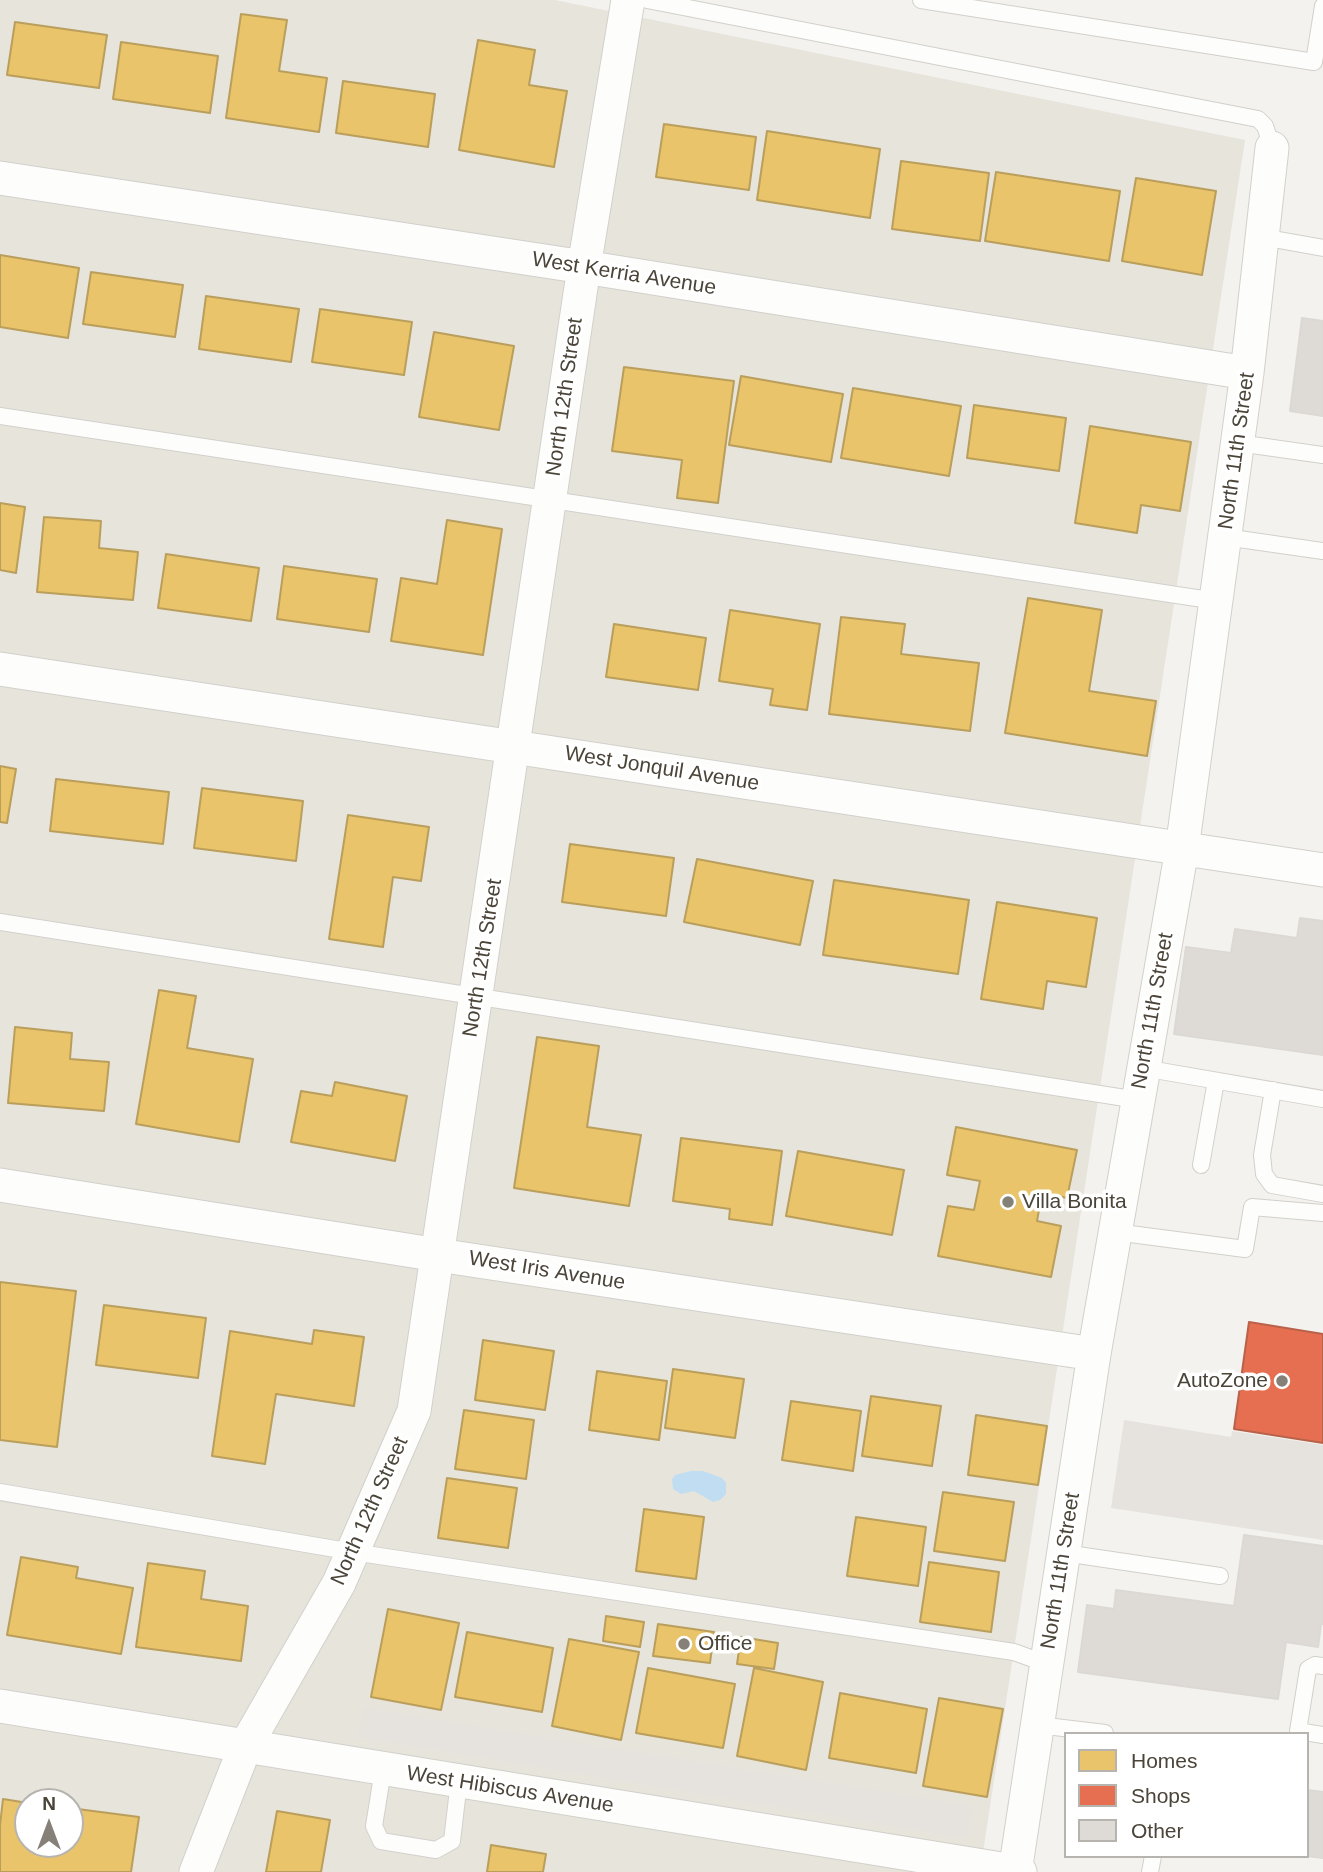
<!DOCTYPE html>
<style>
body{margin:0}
#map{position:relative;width:1323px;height:1872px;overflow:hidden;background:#f4f2ee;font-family:Helvetica,sans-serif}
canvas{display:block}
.legend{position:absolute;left:1064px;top:1732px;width:245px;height:126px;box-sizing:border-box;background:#fff;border:2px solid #b7b4b0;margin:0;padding:9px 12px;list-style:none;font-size:21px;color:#4b4439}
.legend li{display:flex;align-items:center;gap:14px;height:35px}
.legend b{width:35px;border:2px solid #b7b4b0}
.north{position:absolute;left:14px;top:1788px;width:70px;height:70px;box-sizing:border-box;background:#fff;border:2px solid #b7b4b0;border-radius:50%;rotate:0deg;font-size:19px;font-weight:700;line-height:28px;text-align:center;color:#4b4439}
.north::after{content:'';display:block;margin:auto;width:24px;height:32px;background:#868178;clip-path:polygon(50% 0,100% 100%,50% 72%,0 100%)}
</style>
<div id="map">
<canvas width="1323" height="1872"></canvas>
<ul class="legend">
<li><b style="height:19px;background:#e9c46a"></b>Homes</li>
<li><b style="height:19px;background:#e76f51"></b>Shops</li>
<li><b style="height:19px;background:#dedbd6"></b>Other</li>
</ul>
<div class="north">N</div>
</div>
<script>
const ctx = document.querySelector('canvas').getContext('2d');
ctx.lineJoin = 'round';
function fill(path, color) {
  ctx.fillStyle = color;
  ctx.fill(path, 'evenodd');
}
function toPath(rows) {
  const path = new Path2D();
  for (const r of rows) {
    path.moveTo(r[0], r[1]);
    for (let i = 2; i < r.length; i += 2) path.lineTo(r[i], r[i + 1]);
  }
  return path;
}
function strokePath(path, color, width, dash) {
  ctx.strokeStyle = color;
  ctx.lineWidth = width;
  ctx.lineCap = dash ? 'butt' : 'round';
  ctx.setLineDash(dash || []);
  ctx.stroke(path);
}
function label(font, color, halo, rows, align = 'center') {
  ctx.font = font + ' Helvetica,sans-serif';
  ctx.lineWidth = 7;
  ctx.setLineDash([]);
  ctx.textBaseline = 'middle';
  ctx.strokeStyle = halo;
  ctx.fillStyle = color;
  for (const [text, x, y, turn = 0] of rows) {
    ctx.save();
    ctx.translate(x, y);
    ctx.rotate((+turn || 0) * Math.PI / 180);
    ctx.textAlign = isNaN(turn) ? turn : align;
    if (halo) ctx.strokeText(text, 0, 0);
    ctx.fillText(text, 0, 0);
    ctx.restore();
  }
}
const residential = toPath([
 [0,0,555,0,1245,140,980,1872,0,1872],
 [28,1802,70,1802,70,1844,28,1844]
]);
const parking = toPath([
 [1124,1420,1231,1437,1232,1431,1323,1445,1323,1540,1111,1508],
 [364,1708,972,1806,966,1838,358,1737]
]);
const water = toPath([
 [691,1471,703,1471,722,1478,726,1483,726,1494,720,1500,713,1502,694,1491,681,1494,673,1489,672,1479,675,1475]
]);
const homes = toPath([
 [241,14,287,20,279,71,327,78,319,132,226,118,241,14],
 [15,22,107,35,99,88,7,75,15,22],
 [478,40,535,50,529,85,567,91,554,167,459,150,478,40],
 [121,42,218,56,210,113,113,99,121,42],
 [343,81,435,94,428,147,336,133,343,81],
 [664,124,756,137,749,190,656,177,664,124],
 [767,131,880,149,870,218,757,200,767,131],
 [901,161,989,173,980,241,892,229,901,161],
 [996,172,1120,191,1109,261,985,241,996,172],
 [1136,178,1216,191,1202,275,1122,261,1136,178],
 [0,255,79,268,68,338,0,327,0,255],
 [91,272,183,285,175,337,83,324,91,272],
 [206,296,299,309,291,362,199,349,206,296],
 [320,309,412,322,404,375,312,362,320,309],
 [434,332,514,346,499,430,419,417,434,332],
 [624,367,734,381,718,503,677,498,682,460,612,451,624,367],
 [741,376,843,394,831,462,729,445,741,376],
 [853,388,961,406,949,476,841,458,853,388],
 [974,405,1066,418,1059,471,967,458,974,405],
 [1090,426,1191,442,1180,511,1141,505,1137,533,1075,523,1090,426],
 [0,503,25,507,16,573,0,570,0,503],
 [44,517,101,521,99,548,138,552,133,600,37,592,44,517],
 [447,520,502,529,483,655,391,641,401,578,437,584,447,520],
 [166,554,259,568,251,621,158,608,166,554],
 [284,566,377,579,369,632,277,619,284,566],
 [1028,598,1102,610,1089,691,1156,701,1147,756,1005,733,1028,598],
 [730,610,820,624,807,710,770,705,773,689,719,681,730,610],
 [841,617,905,624,901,654,979,663,970,731,829,714,841,617],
 [614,624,706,638,698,690,606,677,614,624],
 [0,766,16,769,7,823,0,822,0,766],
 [56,779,169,792,163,844,50,831,56,779],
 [202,788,303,801,296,861,194,848,202,788],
 [348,815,429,827,421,881,393,877,383,947,329,939,348,815],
 [570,844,674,858,666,916,562,902,570,844],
 [697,859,813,881,800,945,684,922,697,859],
 [834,880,969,900,958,974,823,955,834,880],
 [997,902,1097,918,1086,987,1047,981,1043,1009,981,999,997,902],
 [159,990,196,996,187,1048,253,1059,239,1142,136,1124,159,990],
 [15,1027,72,1033,70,1059,109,1062,104,1111,8,1103,15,1027],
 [537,1037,599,1046,587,1127,641,1135,629,1206,514,1188,537,1037],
 [335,1082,407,1096,395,1161,291,1142,301,1091,332,1096,335,1082],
 [956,1127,1077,1150,1067,1198,1042,1193,1037,1221,1061,1226,1051,1277,938,1256,948,1206,974,1210,980,1181,947,1175,956,1127],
 [681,1138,782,1151,772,1225,729,1219,730,1209,673,1201,681,1138],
 [798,1151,904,1170,892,1235,786,1216,798,1151],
 [0,1282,76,1291,57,1447,0,1440,0,1282],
 [104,1305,206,1318,198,1378,96,1365,104,1305],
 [314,1330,364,1337,354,1406,276,1394,265,1464,212,1456,230,1331,312,1344,314,1330],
 [483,1340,554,1351,545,1410,475,1400,483,1340],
 [673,1369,744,1379,735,1438,665,1428,673,1369],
 [597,1371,667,1381,659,1440,589,1430,597,1371],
 [871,1396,941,1406,932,1466,862,1456,871,1396],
 [791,1401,861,1411,853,1471,782,1460,791,1401],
 [464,1410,534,1420,526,1479,455,1469,464,1410],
 [976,1415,1047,1426,1038,1485,968,1475,976,1415],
 [447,1478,517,1488,508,1548,438,1538,447,1478],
 [943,1492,1014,1502,1005,1561,934,1551,943,1492],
 [644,1509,704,1517,696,1579,636,1571,644,1509],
 [856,1517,926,1527,918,1586,847,1576,856,1517],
 [21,1557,78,1567,76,1578,133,1588,121,1654,7,1635,21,1557],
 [929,1562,999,1572,991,1632,920,1622,929,1562],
 [148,1563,205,1571,201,1599,248,1606,241,1661,136,1647,148,1563],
 [388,1609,459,1623,441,1710,371,1697,388,1609],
 [606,1616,644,1622,640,1647,603,1641,606,1616],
 [658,1624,714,1632,710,1663,653,1656,658,1624],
 [467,1632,553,1648,542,1712,455,1697,467,1632],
 [741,1637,778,1643,774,1669,737,1664,741,1637],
 [569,1639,639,1652,621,1740,552,1726,569,1639],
 [648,1668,735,1684,723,1748,636,1733,648,1668],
 [754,1668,823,1682,806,1770,737,1756,754,1668],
 [840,1693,927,1709,916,1773,829,1758,840,1693],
 [939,1698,1003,1709,987,1797,923,1786,939,1698],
 [3,1799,28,1803,28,1844,70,1844,70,1808,139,1817,131,1872,0,1872,0,1825,3,1799],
 [277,1811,330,1820,321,1872,266,1872,277,1811],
 [491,1845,546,1854,543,1872,487,1872,491,1845]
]);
const shops = toPath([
 [1249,1322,1323,1334,1323,1443,1234,1429,1249,1322]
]);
const building = toPath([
 [1302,318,1323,321,1323,416,1290,411,1302,318],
 [1300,918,1323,921,1323,1055,1174,1034,1186,947,1231,953,1235,929,1297,938,1300,918],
 [1244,1535,1323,1546,1323,1624,1321,1624,1318,1647,1286,1642,1278,1699,1078,1672,1087,1605,1114,1609,1116,1590,1234,1606,1244,1535],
 [1307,1790,1323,1792,1323,1858,1307,1856,1307,1790]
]);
const service = toPath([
 [647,0,1258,119,1265,126,1272,148],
 [921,0,1314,62,1323,6],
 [1262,237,1323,248],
 [0,416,1216,601],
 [1238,443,1323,455],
 [1225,537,1323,551],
 [0,922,1138,1100],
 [1143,1068,1323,1099],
 [1273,1090,1262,1155,1264,1174,1272,1185,1323,1194],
 [1201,1165,1216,1081],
 [1115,1232,1245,1249,1252,1207,1323,1213],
 [0,1492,353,1552,1014,1652,1047,1664],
 [1064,1553,1220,1576],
 [1323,1666,1315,1665,1308,1669,1298,1731,1323,1735],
 [1038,1725,1105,1733],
 [383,1770,374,1826,381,1841,436,1850,452,1841,459,1781],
 [1150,1872,1153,1856]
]);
const minor = toPath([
 [0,178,584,267,1247,373],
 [0,669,1323,870],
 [0,1185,438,1255,1094,1354],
 [0,1706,1020,1872],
 [196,1872,245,1747,339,1583,414,1411,584,267,628,0],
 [1015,1872,1094,1354,1182,849,1247,373,1272,148]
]);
const markers = [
 [1008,1202,7,"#868178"],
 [1282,1381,7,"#868178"],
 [684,1644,7,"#868178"]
];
const streetNames = [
 ["West Kerria Avenue",624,274,9],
 ["North 12th Street",565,397,-82],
 ["North 11th Street",1237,451,-82],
 ["West Jonquil Avenue",662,769,9],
 ["North 12th Street",483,958,-81],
 ["North 11th Street",1153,1011,-80],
 ["West Iris Avenue",547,1271,9],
 ["North 12th Street",370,1511,-66],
 ["North 11th Street",1061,1571,-81],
 ["West Hibiscus Avenue",510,1790,9]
];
const poiNames = [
 ["Villa Bonita",1022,1202],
 ["AutoZone",1268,1381,"right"],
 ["Office",698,1644]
];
fill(residential, '#e7e4dc');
fill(parking, '#e6e3df');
fill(water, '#c0ddf1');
fill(homes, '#e9c46a');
strokePath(homes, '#ba9e5b', 2);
fill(shops, '#e76f51');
strokePath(shops, '#b8624a', 2);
fill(building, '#dedbd6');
strokePath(building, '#dcd9d4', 2);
strokePath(service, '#d2d0cb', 18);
strokePath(minor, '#d2d0cb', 35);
strokePath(service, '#fdfdfc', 16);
strokePath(minor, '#fdfdfc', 33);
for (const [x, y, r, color] of markers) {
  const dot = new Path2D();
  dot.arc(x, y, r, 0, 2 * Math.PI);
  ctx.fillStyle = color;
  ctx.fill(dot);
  strokePath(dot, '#fff', 2.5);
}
label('21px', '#4b4439', '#fff', streetNames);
label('21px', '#4b4439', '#fff', poiNames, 'left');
</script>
